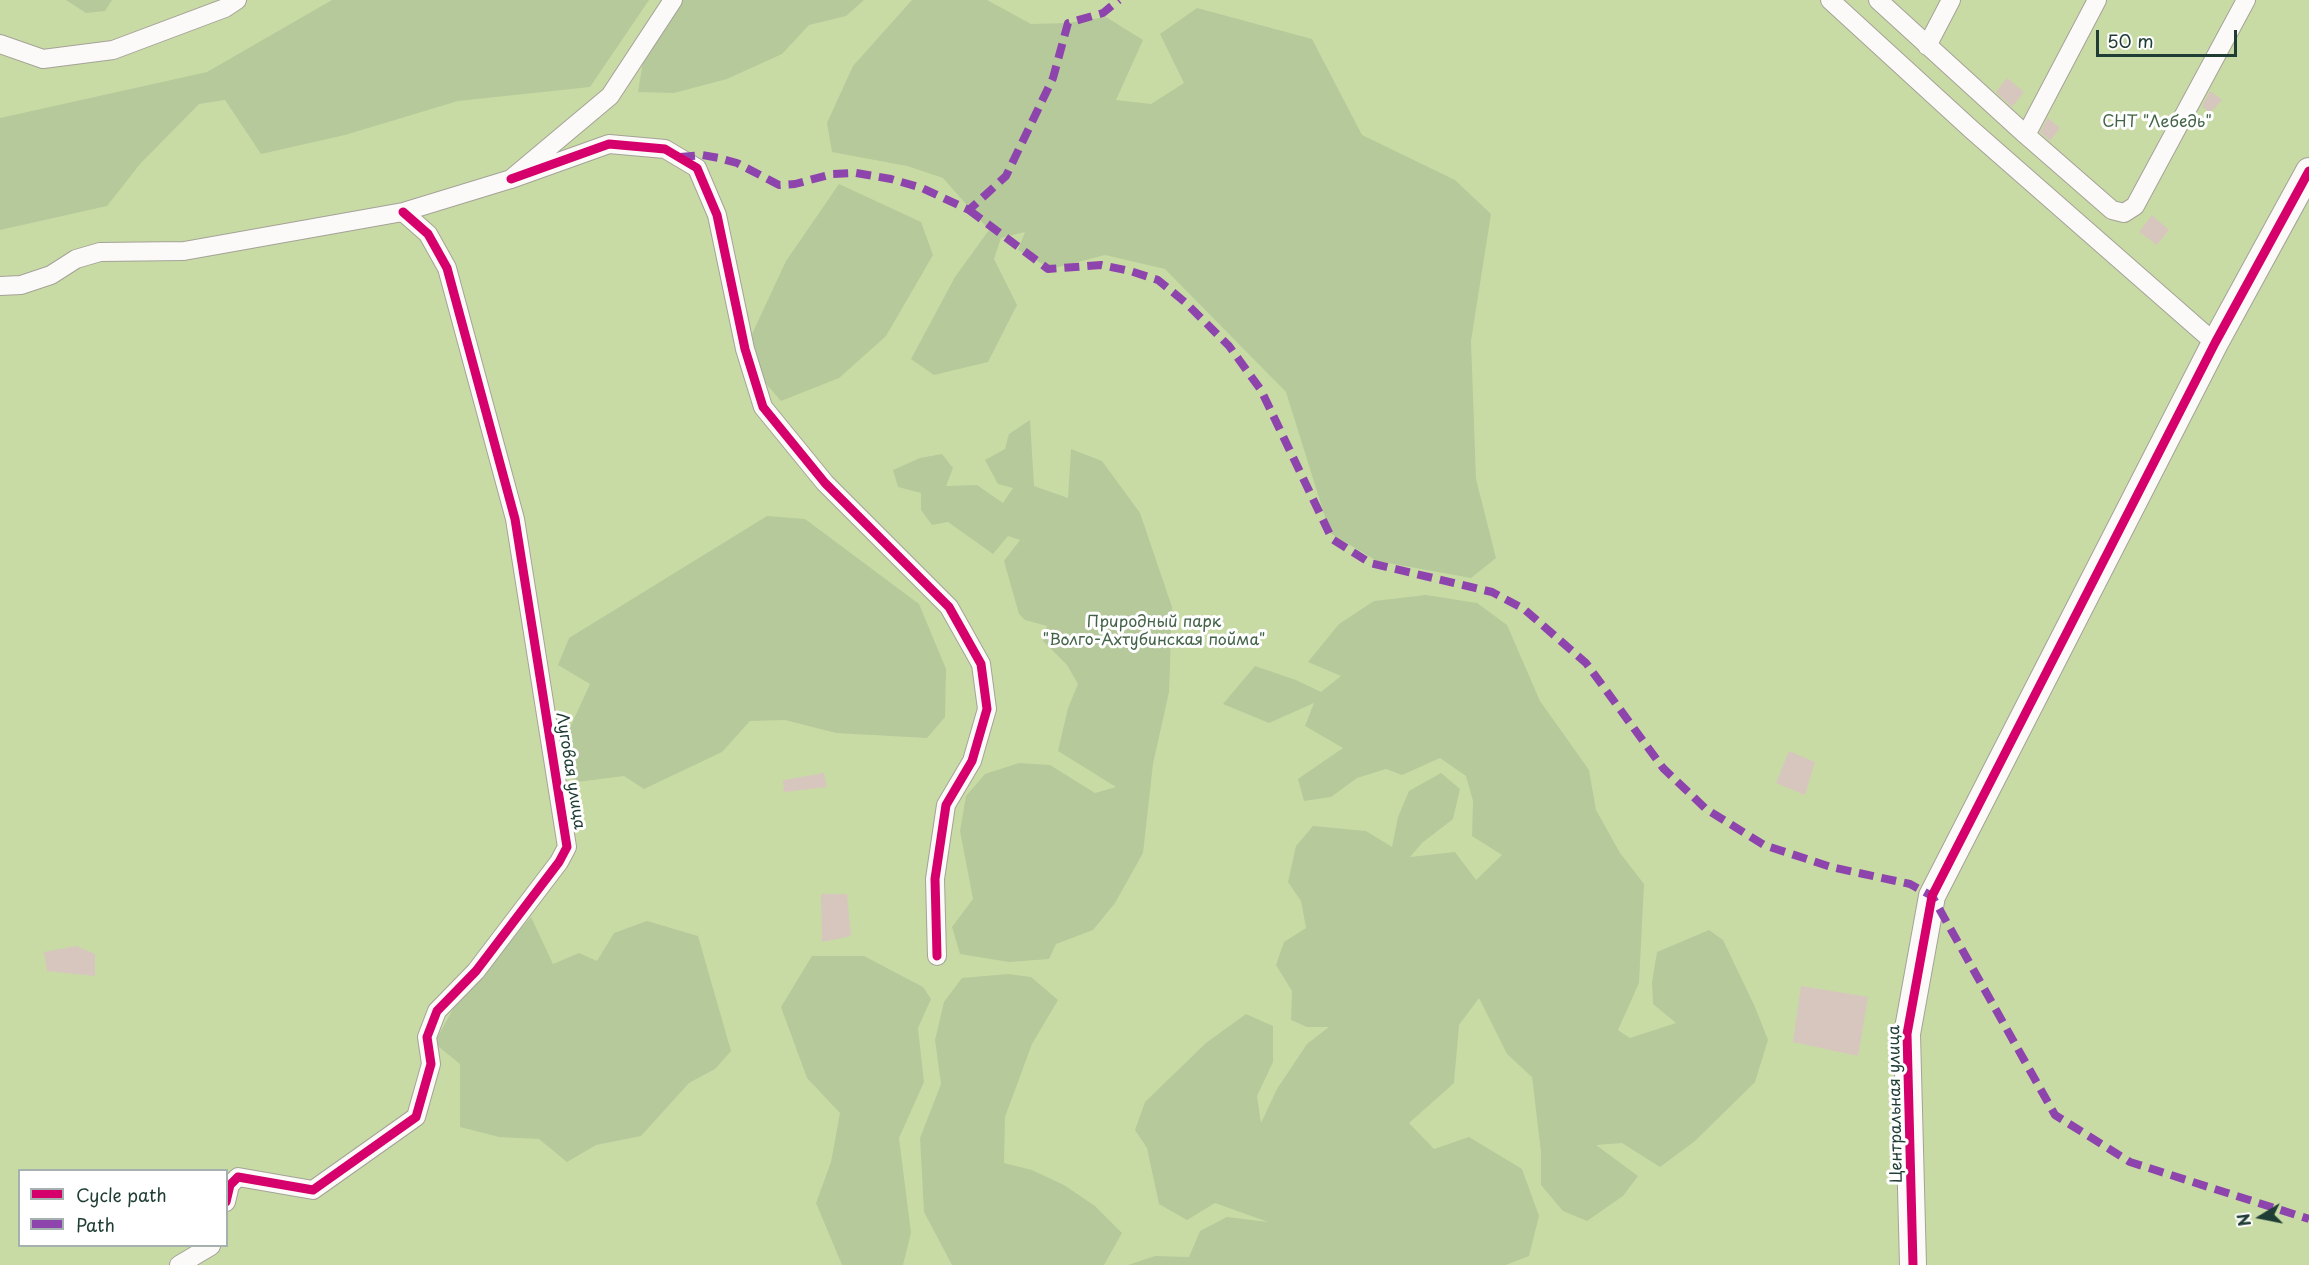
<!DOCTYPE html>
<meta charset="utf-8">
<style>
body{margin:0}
#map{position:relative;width:2309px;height:1265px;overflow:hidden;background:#e8dece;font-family:"Playpen Sans",sans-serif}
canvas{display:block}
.legend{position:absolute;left:18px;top:1169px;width:210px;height:78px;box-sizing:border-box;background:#fff;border:2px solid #a5b1ae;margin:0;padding:8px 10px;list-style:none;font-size:18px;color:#1f3d34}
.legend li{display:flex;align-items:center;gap:12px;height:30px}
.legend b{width:30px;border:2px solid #a5b1ae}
.north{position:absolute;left:2231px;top:1187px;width:60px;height:60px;-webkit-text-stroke:4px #fff;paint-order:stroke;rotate:260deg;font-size:16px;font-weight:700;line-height:24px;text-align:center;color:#1f3d34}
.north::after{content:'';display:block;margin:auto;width:21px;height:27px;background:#1f3d34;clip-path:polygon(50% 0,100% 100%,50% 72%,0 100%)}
.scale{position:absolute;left:2096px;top:30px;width:141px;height:27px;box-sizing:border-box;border:3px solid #1f3d34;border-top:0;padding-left:8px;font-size:18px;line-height:21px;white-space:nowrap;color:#1f3d34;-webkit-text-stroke:4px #fff;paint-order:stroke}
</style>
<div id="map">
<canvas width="2309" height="1265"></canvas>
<ul class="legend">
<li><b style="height:8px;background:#d6006c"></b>Cycle path</li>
<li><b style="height:8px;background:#8e44ad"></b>Path</li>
</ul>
<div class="north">N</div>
<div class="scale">50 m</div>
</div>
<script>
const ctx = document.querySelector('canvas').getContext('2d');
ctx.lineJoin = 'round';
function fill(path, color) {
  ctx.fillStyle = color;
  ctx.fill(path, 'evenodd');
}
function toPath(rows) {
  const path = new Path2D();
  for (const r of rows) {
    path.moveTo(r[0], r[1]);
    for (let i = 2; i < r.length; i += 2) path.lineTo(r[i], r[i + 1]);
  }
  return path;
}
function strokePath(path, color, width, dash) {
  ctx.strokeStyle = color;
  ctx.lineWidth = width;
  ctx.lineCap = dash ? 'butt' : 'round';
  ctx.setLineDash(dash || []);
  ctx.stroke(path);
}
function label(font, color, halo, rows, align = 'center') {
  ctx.font = font + ' "Playpen Sans",sans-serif';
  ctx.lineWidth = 6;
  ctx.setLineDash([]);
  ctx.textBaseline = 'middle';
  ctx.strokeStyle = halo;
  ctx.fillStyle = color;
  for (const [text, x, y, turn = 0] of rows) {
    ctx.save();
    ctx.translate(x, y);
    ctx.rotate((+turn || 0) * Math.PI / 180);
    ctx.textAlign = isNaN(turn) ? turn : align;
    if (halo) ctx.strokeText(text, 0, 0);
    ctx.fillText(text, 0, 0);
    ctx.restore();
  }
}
const green = toPath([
 [0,0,2309,0,2309,1265,0,1265],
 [20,1170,226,1170,226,1246,20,1246]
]);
const forest = toPath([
 [66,0,112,0,105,11,86,13],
 [332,0,649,0,590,87,458,101,345,135,261,154,225,100,199,104,140,164,107,206,0,230,0,118,207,72],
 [680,0,864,0,846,16,809,25,782,54,727,79,674,93,638,92,645,49],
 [912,0,987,0,1031,24,1068,23,1106,17,1143,40,1116,100,1151,104,1184,83,1160,34,1197,8,1312,39,1362,135,1455,180,1491,214,1471,341,1476,479,1496,558,1471,578,1377,561,1330,533,1286,392,1165,269,1105,255,1051,269,1018,250,1025,232,1001,238,994,259,1017,305,988,362,934,375,911,359,955,277,989,230,943,178,907,166,832,152,827,123,853,66],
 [839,184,921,222,933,255,886,336,839,378,781,401,760,377,752,334,786,261],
 [1030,420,1034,486,1068,498,1071,449,1102,461,1140,513,1172,607,1169,692,1153,764,1143,853,1115,903,1093,930,1056,944,1049,959,1009,962,960,954,952,927,973,899,960,831,966,796,985,774,1019,763,1050,765,1095,793,1116,787,1058,751,1068,708,1078,684,1067,665,1043,641,1047,626,1025,620,1019,614,1004,561,1020,540,1008,536,993,554,948,522,932,525,921,510,921,493,898,487,893,470,920,458,942,454,953,468,946,486,977,485,1003,503,1013,488,998,484,985,460,1005,449,1009,434],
 [767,516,805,519,919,604,946,669,945,717,927,738,836,733,785,720,750,721,722,752,644,789,624,776,577,782,561,747,590,684,558,665,569,638],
 [1426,595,1477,603,1507,625,1540,701,1589,770,1596,810,1620,853,1644,884,1639,983,1618,1030,1630,1038,1676,1023,1653,1004,1652,982,1657,952,1709,930,1723,940,1755,1007,1768,1040,1755,1082,1695,1141,1660,1167,1622,1143,1596,1145,1638,1176,1623,1196,1587,1221,1563,1211,1541,1185,1541,1152,1532,1077,1507,1054,1479,998,1459,1025,1454,1083,1409,1123,1434,1149,1469,1137,1522,1169,1539,1216,1529,1256,1506,1265,1128,1265,1155,1256,1189,1257,1200,1231,1227,1217,1268,1222,1215,1203,1187,1220,1159,1204,1147,1148,1135,1130,1145,1102,1206,1043,1246,1014,1273,1026,1273,1062,1257,1096,1261,1123,1277,1089,1307,1044,1329,1027,1307,1027,1291,1020,1292,991,1276,965,1284,942,1306,928,1301,901,1288,882,1296,846,1313,826,1366,831,1392,847,1398,817,1409,791,1441,773,1460,789,1453,819,1422,843,1410,857,1455,852,1476,880,1502,855,1472,836,1473,801,1466,776,1440,758,1402,775,1386,769,1357,778,1331,797,1304,801,1298,779,1343,748,1305,726,1314,703,1269,723,1223,704,1255,666,1296,680,1321,692,1341,676,1308,662,1339,624,1374,601],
 [531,917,553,964,579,953,597,961,614,933,647,921,698,936,731,1051,715,1069,689,1083,641,1136,596,1145,567,1162,539,1139,499,1137,460,1127,460,1064,434,1043,457,1002],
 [812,956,864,956,923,987,931,999,918,1028,924,1082,899,1138,911,1233,903,1265,842,1265,816,1203,831,1162,840,1113,807,1078,781,1007],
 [1008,974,1031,977,1058,1000,1032,1044,1005,1117,1004,1163,1032,1170,1064,1185,1095,1206,1122,1233,1104,1265,952,1265,924,1212,920,1138,941,1084,935,1040,944,1002,962,978]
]);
const building = toPath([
 [2007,78,2024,92,2012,107,1996,92],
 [2210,91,2222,100,2210,113,2202,106],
 [2048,118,2060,128,2050,141,2040,132],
 [2152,215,2169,230,2157,245,2139,232],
 [1789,751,1815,762,1805,795,1776,783],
 [824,773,827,787,784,792,783,780],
 [821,894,847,894,851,936,822,942],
 [76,946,95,954,95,976,47,971,44,952],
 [1801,986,1868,997,1858,1056,1793,1042]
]);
const street = toPath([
 [1830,0,1972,130,2215,343],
 [1878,0,2026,135,2112,210,2124,213,2135,206,2246,0],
 [0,44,43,59,113,50,225,8,237,0],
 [1927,46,1951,0],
 [2026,135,2097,0],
 [511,179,609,144,665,149,697,168,717,215,745,349,763,407,825,483,949,607,981,664,987,709,972,761,946,805,935,879,937,956],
 [0,286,21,285,51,275,76,259,100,252,184,251,403,212,511,179,610,96,673,0],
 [226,1202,230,1185,238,1177,313,1190,416,1117,431,1064,427,1037,437,1011,476,971,559,862,567,847,515,519,447,268,428,234,403,212],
 [179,1265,211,1246]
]);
const secondary = toPath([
 [1913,1265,1907,1034,1932,896,2215,343,2309,171]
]);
const quiet = toPath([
 [680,157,702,155,719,158,737,163,779,185,795,184,832,174,856,173,891,179,922,188,969,210,1006,176,1053,78,1068,23,1103,13,1119,0],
 [969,210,1048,269,1101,265,1130,271,1158,280,1186,303,1229,346,1261,390,1332,539,1370,563,1492,592,1524,609,1586,663,1663,768,1706,809,1764,845,1831,867,1910,884,1932,896,2055,1115,2130,1162,2309,1219]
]);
const cycleway = toPath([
 [511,179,609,144,665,149,697,168,717,215,745,349,763,407,825,483,949,607,981,664,987,709,972,761,946,805,935,879,937,956],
 [226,1202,230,1185,238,1177,313,1190,416,1117,431,1064,427,1037,437,1011,476,971,559,862,567,847,515,519,447,268,428,234,403,212],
 [1913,1265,1907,1034,1932,896,2215,343,2309,171]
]);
const parkNames = [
 ["СНТ \"Лебедь\"",2157,123],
 ["Природный парк",1154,623],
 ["\"Волго-Ахтубинская пойма\"",1154,641]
];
const streetNames = [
 ["Луговая улица",570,771,81],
 ["Центральная улица",1896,1104,-91]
];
fill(green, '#c9dba5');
fill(forest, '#b5c99b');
fill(building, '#d6c6be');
strokePath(street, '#a4a298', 20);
strokePath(secondary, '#a4a298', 28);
strokePath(street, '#fcfaf8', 18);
strokePath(secondary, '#fcfaf8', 26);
strokePath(quiet, '#8e44ad', 8, [15, 8]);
strokePath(cycleway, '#d6006c', 9);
label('16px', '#436448', '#fff', parkNames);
label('16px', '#1f3d34', '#fff', streetNames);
</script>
